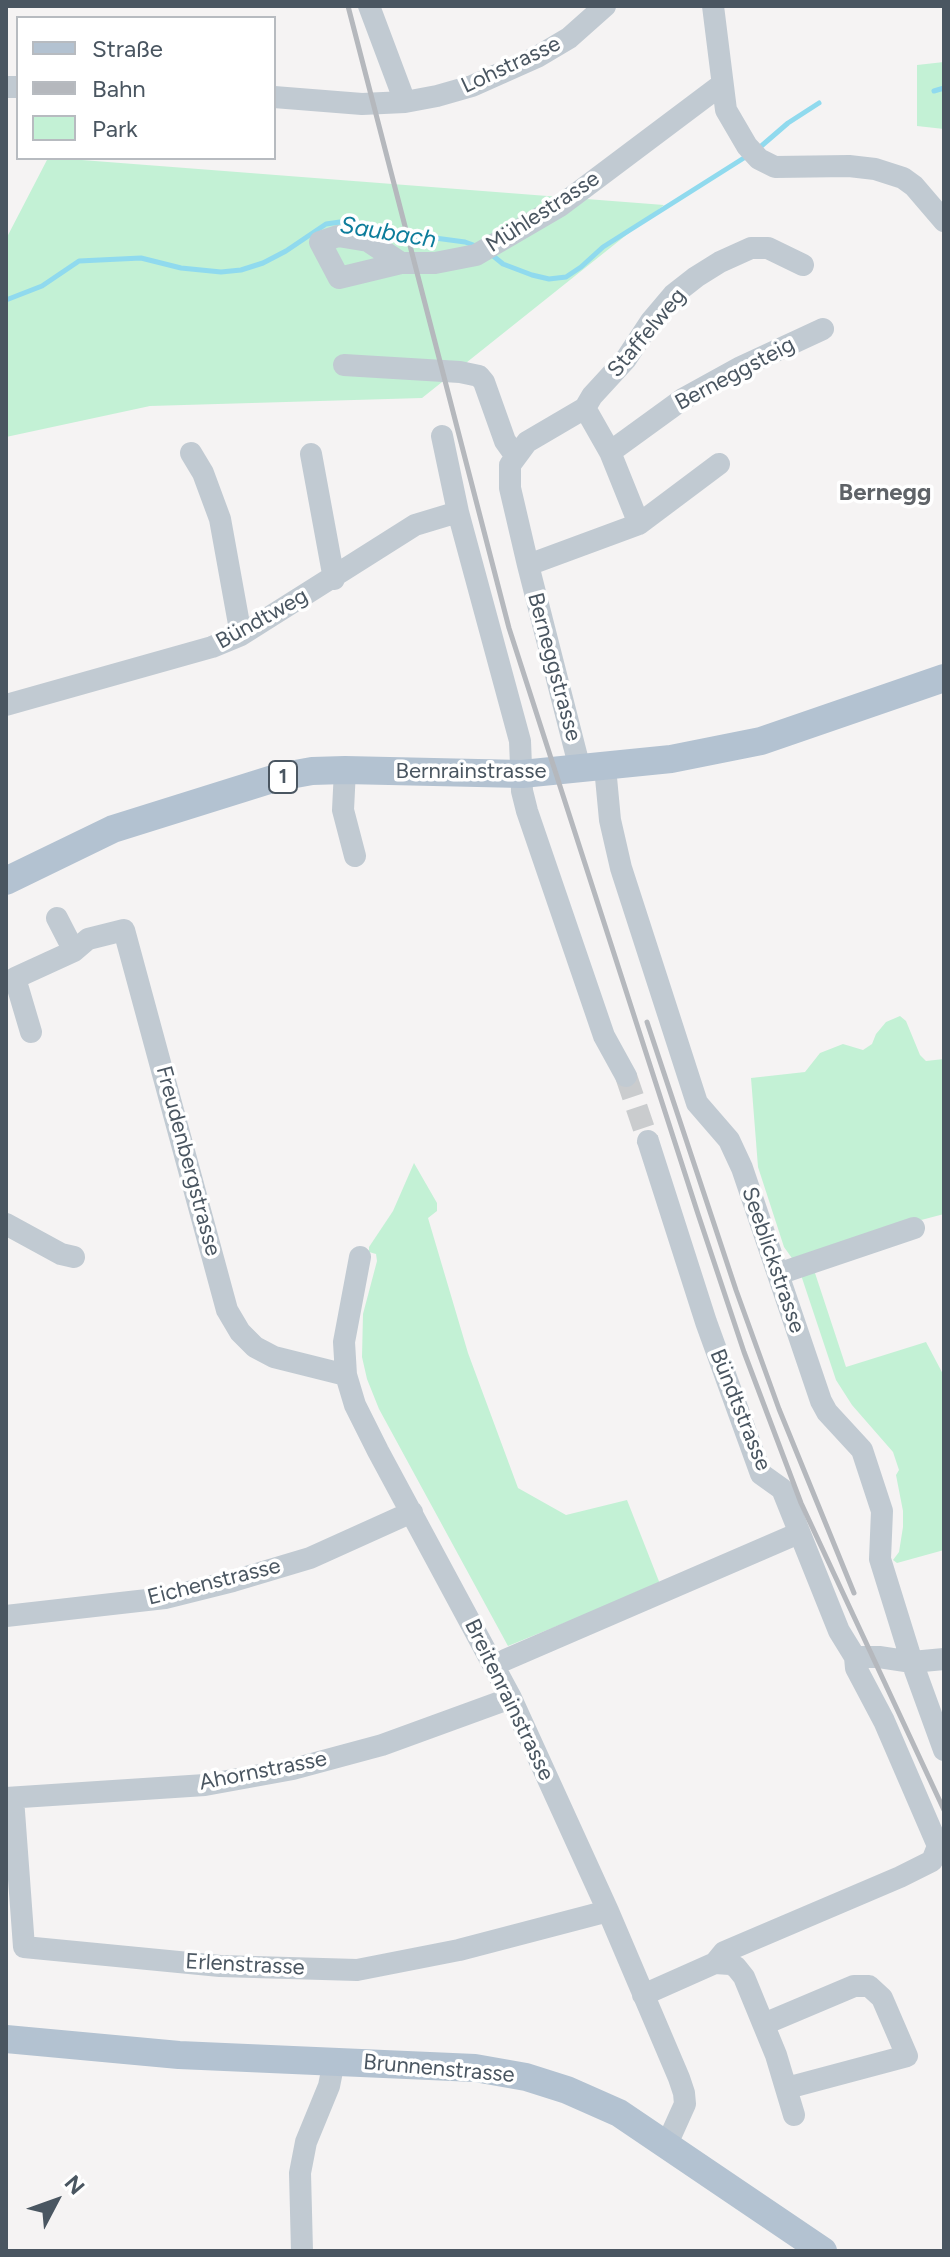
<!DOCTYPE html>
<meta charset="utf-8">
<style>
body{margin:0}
#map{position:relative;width:950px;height:2257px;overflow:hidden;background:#f5f3f3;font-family:Figtree,sans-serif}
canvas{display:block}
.frame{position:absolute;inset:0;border:8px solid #4a5661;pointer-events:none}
.legend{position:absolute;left:16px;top:16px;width:260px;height:144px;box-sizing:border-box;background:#fff;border:2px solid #b7bbc0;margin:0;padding:10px 14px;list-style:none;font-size:24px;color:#4a5661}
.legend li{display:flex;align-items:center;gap:16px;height:40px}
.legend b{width:40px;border:2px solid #b7bbc0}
.north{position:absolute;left:16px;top:2161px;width:80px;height:80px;-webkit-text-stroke:6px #fff;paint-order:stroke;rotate:49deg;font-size:22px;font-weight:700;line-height:32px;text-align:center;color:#4a5661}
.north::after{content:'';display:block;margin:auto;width:28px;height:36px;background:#4a5661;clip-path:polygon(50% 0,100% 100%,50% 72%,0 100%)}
</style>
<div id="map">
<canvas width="950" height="2257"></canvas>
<div class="frame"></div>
<ul class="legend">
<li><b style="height:10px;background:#b3c2d1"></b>Straße</li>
<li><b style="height:10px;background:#b5b8bd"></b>Bahn</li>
<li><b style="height:22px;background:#c3f1d5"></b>Park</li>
</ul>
<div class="north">N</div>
</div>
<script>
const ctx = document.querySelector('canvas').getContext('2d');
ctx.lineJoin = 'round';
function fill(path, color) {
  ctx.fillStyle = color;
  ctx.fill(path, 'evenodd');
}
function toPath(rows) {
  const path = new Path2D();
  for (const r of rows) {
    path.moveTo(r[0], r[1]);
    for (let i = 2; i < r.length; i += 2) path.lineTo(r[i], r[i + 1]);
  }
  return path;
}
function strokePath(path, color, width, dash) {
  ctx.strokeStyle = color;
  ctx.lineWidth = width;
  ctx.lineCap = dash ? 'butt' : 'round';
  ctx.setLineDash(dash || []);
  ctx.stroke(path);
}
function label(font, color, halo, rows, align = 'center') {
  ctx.font = font + ' Figtree,sans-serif';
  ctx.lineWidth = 7;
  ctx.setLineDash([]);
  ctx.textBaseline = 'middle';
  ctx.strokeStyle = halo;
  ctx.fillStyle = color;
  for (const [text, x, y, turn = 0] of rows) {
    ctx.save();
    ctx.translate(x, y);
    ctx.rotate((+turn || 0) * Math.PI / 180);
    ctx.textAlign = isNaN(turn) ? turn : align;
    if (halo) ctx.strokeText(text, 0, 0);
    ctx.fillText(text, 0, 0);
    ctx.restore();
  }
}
const green = toPath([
 [944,62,944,129,917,126,917,65],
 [48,158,56,158,664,205,422,398,150,406,6,437,6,239],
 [900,1016,906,1021,920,1055,926,1061,944,1059,944,1214,906,1224,794,1261,784,1247,758,1167,751,1078,805,1072,820,1053,843,1044,863,1050,872,1044,876,1034,886,1022],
 [414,1163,437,1203,437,1211,428,1218,468,1353,518,1488,566,1515,627,1500,660,1584,508,1646,379,1409,367,1379,362,1357,363,1314,377,1261,376,1254,369,1252,369,1247,393,1211],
 [814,1270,846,1367,926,1342,944,1376,944,1550,897,1563,893,1560,899,1552,903,1527,903,1511,896,1475,899,1470,893,1452,852,1405,836,1380,801,1275]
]);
const stream = toPath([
 [934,91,944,88],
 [759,148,788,123,819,103],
 [492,255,503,264,532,275,549,279,566,277,581,267,603,247,747,156],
 [6,300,42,286,79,261,141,258,181,268,221,272,241,270,263,263,286,251,326,224,340,222,368,224,412,241,435,238,465,242,476,246]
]);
const minorTunnel = toPath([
 [626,1076,648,1141]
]);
const minor = toPath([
 [369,6,405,102],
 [713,6,726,110,747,146,759,159,775,167,849,166,875,169,903,178,914,186,944,221],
 [6,87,18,87],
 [274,97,362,104,405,102,437,96,472,86,537,57,569,38,605,6],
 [401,263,368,241,338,236,320,242,339,278,401,263,435,263,476,255,560,206,721,85],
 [344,365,460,372,479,376,484,382,505,441,515,455],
 [442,436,458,512],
 [610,452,683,399,741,367,823,329],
 [191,453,203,473,220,519,241,635],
 [311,454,334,579],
 [639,524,719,464],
 [528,565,639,524,610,452,585,408],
 [6,705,212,647,241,635,415,525,458,512,520,741,522,791,527,811,604,1036,626,1076],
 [605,767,610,820,621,868,697,1103,729,1140,742,1168,821,1401,827,1412,862,1450,882,1511,880,1559,912,1662,944,1750],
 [580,769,528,565,510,488,510,465,527,442,585,408,592,396,626,359,651,321,673,295,696,277,720,262,751,248,768,248,803,265],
 [345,770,343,810,355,856],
 [57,918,74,951],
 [31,1032,15,978,74,951,88,939,124,930,227,1310,240,1332,255,1347,274,1357,346,1375],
 [648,1141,706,1322,761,1474,782,1489,839,1631,855,1657,856,1668,884,1721,938,1846,932,1861,900,1877,724,1952,715,1963],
 [6,1224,61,1254,74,1257],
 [360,1257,344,1342,346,1375,355,1405,378,1451,511,1698,608,1911,679,2078,684,2093,685,2104,667,2144],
 [778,1274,914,1228],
 [6,1616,165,1598,233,1581,310,1558,412,1512],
 [855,1657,879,1657,912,1662,944,1659],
 [505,1660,799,1533],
 [6,1798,205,1785,293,1769,382,1745,511,1698],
 [13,1798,24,1947,220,1966,357,1970,459,1950,608,1911],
 [643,1995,715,1963,730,1964,736,1967,744,1977,776,2055,794,2115],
 [764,2024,854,1986,869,1986,882,1998,907,2056,787,2088],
 [302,2251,300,2173,306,2142,329,2086,334,2061]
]);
const major = toPath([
 [6,881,113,829,279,777,312,771,345,770,522,774,671,759,761,741,944,678],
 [6,2039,179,2055,475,2068,526,2077,567,2090,619,2113,823,2251]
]);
const rail = toPath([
 [348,6,509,628,698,1214,744,1352,801,1503,944,1810],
 [647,1022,736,1290,779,1409,854,1593]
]);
const shields = [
 [283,777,28]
];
const shieldNames = [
 ["1",283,777]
];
const streetNames = [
 ["Lohstrasse",511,65,-25],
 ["Mühlestrasse",543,212,-33],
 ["Staffelweg",647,333,-50],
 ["Berneggsteig",735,374,-28],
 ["Bündtweg",262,619,-29],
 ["Berneggstrasse",554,667,75],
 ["Bernrainstrasse",471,772],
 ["Freudenbergstrasse",188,1161,75],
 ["Seeblickstrasse",773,1260,71],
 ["Bündtstrasse",740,1410,68],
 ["Eichenstrasse",214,1582,-14],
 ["Breitenrainstrasse",509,1700,64],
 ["Ahornstrasse",263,1771,-11],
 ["Erlenstrasse",245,1965,3],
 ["Brunnenstrasse",439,2069,5]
];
const waterNames = [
 ["Saubach",388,233,9]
];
const neighbourhoodNames = [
 ["Bernegg",885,493]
];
fill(green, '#c3f1d5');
strokePath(stream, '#90daee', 5);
strokePath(minorTunnel, '#caccce', 22, [22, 11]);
strokePath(minor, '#c1cad2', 22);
strokePath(major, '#b3c2d1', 28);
strokePath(rail, '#b5b8bd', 5);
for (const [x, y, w] of shields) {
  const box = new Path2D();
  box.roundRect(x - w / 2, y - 16, w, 32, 6);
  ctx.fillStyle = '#fff';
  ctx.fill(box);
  strokePath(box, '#4a5661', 2);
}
label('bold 20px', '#4a5661', null, shieldNames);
label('22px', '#4a5661', '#fff', streetNames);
label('italic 24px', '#0c7c9b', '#fff', waterNames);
label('bold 24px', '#5f6368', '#fff', neighbourhoodNames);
</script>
